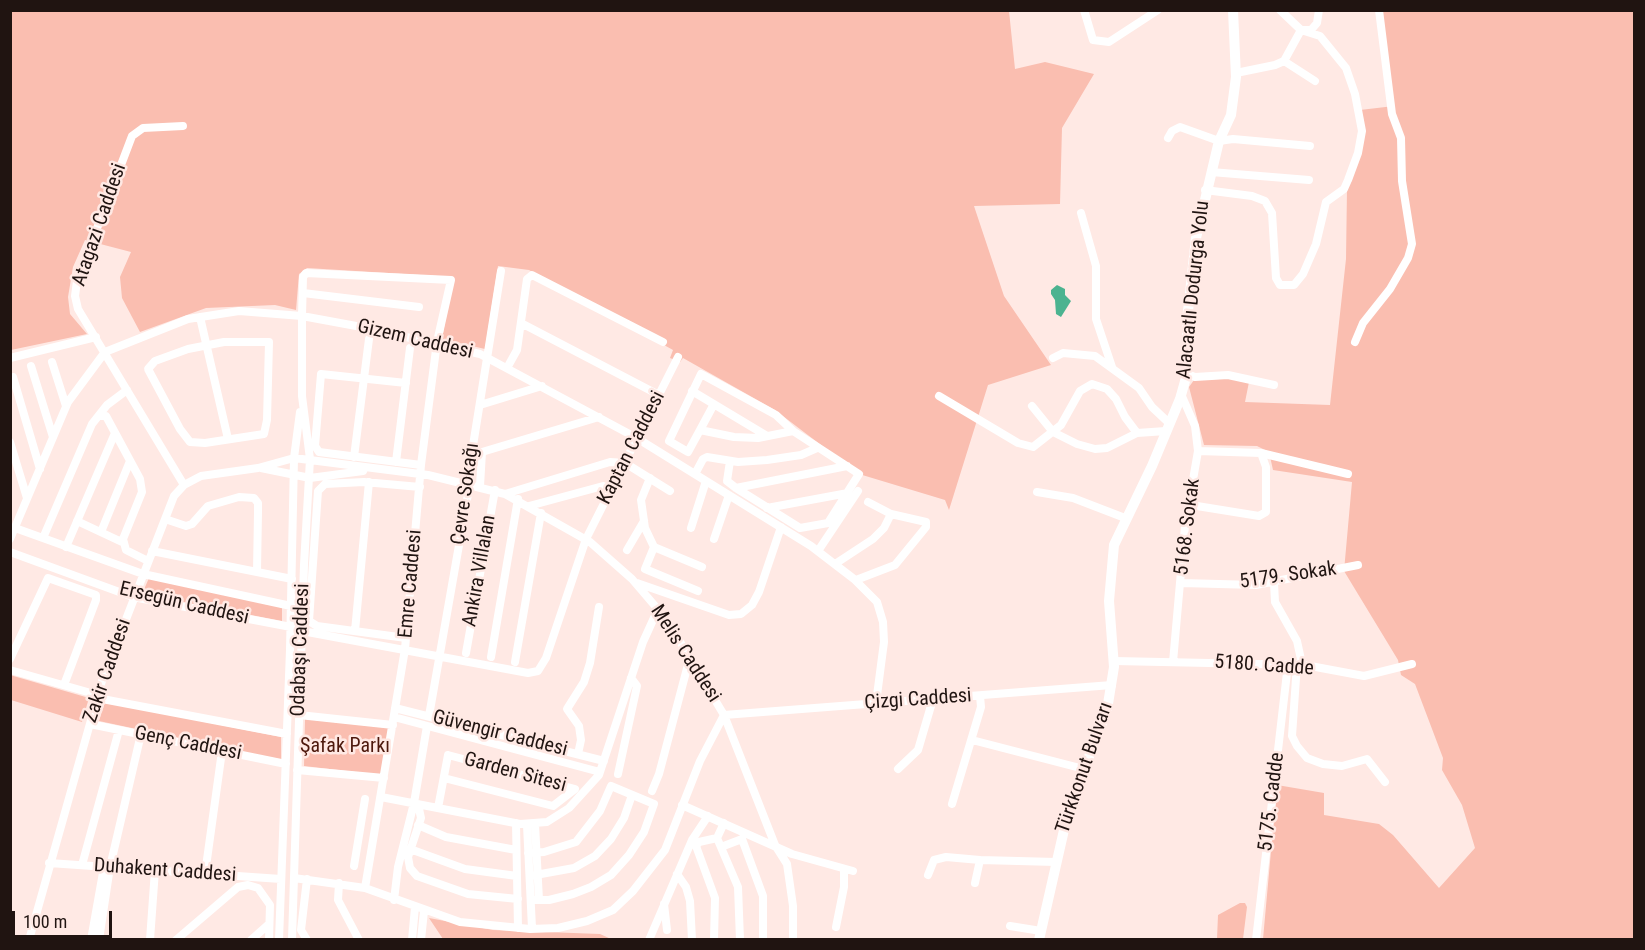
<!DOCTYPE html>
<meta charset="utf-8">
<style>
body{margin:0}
#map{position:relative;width:1645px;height:950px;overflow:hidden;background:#ffe9e4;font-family:"Roboto Condensed",sans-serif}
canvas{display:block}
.frame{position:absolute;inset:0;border:12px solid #201411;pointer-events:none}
.scale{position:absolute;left:12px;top:911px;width:100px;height:27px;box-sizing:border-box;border:3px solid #201411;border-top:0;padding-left:8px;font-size:18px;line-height:21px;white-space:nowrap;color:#201411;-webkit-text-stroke:4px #ffe9e4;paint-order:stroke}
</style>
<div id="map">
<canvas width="1645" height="950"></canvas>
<div class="frame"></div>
<div class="scale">100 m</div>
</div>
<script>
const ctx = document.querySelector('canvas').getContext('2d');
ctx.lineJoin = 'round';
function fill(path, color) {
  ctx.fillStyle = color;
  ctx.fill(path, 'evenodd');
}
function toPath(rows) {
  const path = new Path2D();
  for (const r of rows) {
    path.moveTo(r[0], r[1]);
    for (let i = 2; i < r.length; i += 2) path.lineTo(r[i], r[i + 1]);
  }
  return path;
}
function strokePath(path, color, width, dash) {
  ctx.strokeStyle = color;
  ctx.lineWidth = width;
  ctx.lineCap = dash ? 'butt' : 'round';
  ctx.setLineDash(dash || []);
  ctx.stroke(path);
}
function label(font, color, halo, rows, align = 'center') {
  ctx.font = font + ' "Roboto Condensed",sans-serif';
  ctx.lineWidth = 5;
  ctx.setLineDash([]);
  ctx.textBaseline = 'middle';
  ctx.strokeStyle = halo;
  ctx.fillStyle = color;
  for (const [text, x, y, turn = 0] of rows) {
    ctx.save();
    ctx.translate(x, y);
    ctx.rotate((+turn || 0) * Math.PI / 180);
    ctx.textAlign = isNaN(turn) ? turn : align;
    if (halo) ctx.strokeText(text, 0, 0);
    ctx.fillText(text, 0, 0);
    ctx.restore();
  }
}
const green = toPath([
 [11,11,1009,11,1015,69,1045,62,1094,74,1062,128,1060,204,974,206,1004,296,1051,365,988,385,949,510,945,500,859,474,775,410,683,358,680,362,670,358,673,350,529,270,498,266,485,349,442,339,453,277,307,268,299,274,296,310,275,305,206,308,140,332,122,298,120,277,131,252,85,240,73,267,68,297,70,314,87,334,11,350],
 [1381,11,1634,11,1634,939,1263,939,1277,785,1324,793,1324,815,1379,824,1393,835,1439,888,1475,848,1462,805,1442,770,1443,758,1415,684,1401,675,1398,660,1344,571,1352,482,1273,470,1269,452,1257,446,1204,445,1189,387,1194,380,1230,378,1249,382,1245,402,1330,405,1346,259,1347,189,1362,149,1360,110,1394,106],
 [149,578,282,607,282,621,142,594],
 [10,675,89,698,82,722,11,700],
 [105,702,281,737,281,760,99,721],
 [305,719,390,728,381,775,304,766],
 [1240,903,1245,903,1247,907,1243,939,1217,939,1218,915],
 [429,918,493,930,600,934,611,939,443,939]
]);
const water = toPath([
 [1057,285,1065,289,1065,295,1071,301,1061,317,1056,314,1055,300,1051,294,1051,290]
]);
const minor = toPath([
 [1084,10,1093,40,1109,42,1158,10],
 [1284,61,1315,81],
 [1236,73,1275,65,1284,61,1301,30,1311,30,1317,23,1319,10],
 [183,126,143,128,132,136,77,281,75,296,78,309,184,485],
 [1168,138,1172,131,1180,127,1219,141,1233,139,1310,146],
 [1211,172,1309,180],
 [1205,190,1252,196,1265,201,1272,213,1276,278,1280,285,1294,285,1303,274,1316,244,1326,202,1344,189,1348,180,1358,153,1362,131,1355,94,1346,68,1320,36,1301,30,1280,10],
 [1081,213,1096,266,1096,319,1112,367],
 [303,293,419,307],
 [200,317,228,439],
 [521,323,659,395],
 [224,342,269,342,267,420,264,434,205,443,190,442,180,429,148,369,155,361,188,349,224,342],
 [1355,342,1363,323,1390,289,1408,258,1412,244,1402,181,1401,138,1392,114,1379,10],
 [10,358,96,337],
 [1053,358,1063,353,1095,356,1139,388,1152,407,1169,423],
 [52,362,66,406],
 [31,366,53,437],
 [507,368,517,350,527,279,532,275,663,342],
 [1187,374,1195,377,1228,375,1274,385],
 [13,377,40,469],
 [406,383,321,374,315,446,319,452,421,465],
 [692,391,767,436],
 [939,396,1018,443,1033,447,1061,425,1080,391,1092,384,1107,389,1116,399,1125,417,1137,433],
 [480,405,542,386],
 [1032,406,1053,432,1077,444,1095,449,1107,448,1137,433,1166,431],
 [99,416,106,416,140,479,142,492,123,539,126,550,148,561],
 [700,430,714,404],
 [10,442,27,498],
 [1261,453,1348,474],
 [354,457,369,339],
 [730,461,727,481,736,488,800,528,828,523,859,474,793,431,758,438,734,437,700,430,688,452,669,441,701,374,776,415,793,431],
 [396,462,410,348],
 [261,468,310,478,363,471],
 [695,474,703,459,707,457,738,462,767,460,801,455,817,448],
 [650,478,641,500,645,528,654,547,702,567],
 [480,486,482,452,599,417],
 [736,488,847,466],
 [1037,492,1073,498,1125,518],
 [505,494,610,462,625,463,670,491],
 [1190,501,1197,506,1259,516,1266,512,1266,467,1261,453,1198,451],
 [529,506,603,486],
 [767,508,848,493],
 [165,519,186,526,192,524,208,506,239,497,254,498,258,503,258,512,257,572],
 [77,521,124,543],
 [15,528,143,574,291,606],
 [691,528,706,481],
 [101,532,130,461],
 [43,538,92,424,107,405,127,390],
 [10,539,68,402,105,352,188,319,239,311,302,316,367,328,480,354,635,437,811,546,854,579,877,602,883,622,884,642,876,703],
 [714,539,729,495],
 [66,547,115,433],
 [654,547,645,569,698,591],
 [627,550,644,521],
 [152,551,292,579],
 [818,551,858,491],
 [10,552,133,597,291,627],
 [835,564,873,539,884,528,891,514],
 [856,580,895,565,926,527,926,522,891,514,868,502],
 [637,583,729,615,741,614,752,605,759,592,781,527],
 [1182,583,1256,585,1358,565],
 [1274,583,1275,602,1297,641,1302,664],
 [302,631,528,673,538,671,546,658,586,539,678,357],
 [355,631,369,482],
 [406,638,317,626,309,621,318,491,325,484,364,482,420,487],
 [466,653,495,490],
 [491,657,518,499],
 [10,659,48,578,96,595,96,600,64,685],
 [1114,661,1305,665,1364,676,1412,664],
 [515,662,541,513],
 [1173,662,1185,526,1198,451,1195,426,1181,394],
 [1297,664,1292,736,1297,746,1307,758,1323,764,1342,766,1367,759,1385,782],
 [10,670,98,695],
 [97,698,287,734],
 [395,708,604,761],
 [299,715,393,725],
 [724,715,1112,685],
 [429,716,468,494,467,483,501,271],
 [394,717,600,772],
 [90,724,286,764],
 [972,740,1084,769],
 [578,754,581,740,579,726,567,709,584,682,590,663,599,607],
 [898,769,918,750,933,699],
 [297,770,384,778],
 [618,774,637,686,631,678],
 [652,791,659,774,690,657],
 [381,797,520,824,547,822,569,808,599,775,643,642,658,609],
 [418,804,421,818,408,857,410,868,417,876,468,894,518,899],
 [952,804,981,707,980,696],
 [682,805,792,854,853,871],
 [438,808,448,755,575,789,553,806,444,778],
 [516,823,518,928],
 [724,823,717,838,738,887,740,940],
 [535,824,539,900],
 [418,825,446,837,516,850],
 [527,825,532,928],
 [721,847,742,839,763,896,763,940],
 [410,849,465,869,517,876],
 [528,853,544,852,576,842,600,811,611,786,654,804,644,832,629,855,611,875,591,887,573,894,549,900,531,900],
 [49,863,281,879],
 [82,865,119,730],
 [354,866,365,799],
 [205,874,222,751],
 [677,874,686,887,690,901,692,940],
 [928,875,934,860,946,857,980,860],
 [530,876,574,868,595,856,611,839,624,818,632,795],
 [294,878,365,888,460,922,530,929,558,928,587,921,613,910,633,891,665,850,700,761,724,715],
 [339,883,338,900,359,940],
 [975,883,980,860,1056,862],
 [394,900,398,867,414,803,427,726],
 [664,904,667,930],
 [1010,926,1041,931],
 [836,927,844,887,844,869],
 [29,940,102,681,174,496,184,485,201,476,258,468,294,458,428,475,505,494,590,542,632,579,667,620,724,715,775,845,787,864,793,906,793,940],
 [91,940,104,867],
 [99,940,110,867,141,734],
 [150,940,155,870],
 [176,940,238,887,248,885,258,888,270,905,269,940],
 [251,940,269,924],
 [279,940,290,650,294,458,300,412],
 [292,940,304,565,310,459,302,396,302,316,303,277,306,273,451,280,437,342,421,465,405,649,365,888],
 [307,940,301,930,307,879],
 [412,940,415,907],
 [421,940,424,911],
 [649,940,692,840,708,816],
 [714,940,715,898,696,846,699,842,717,838],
 [1256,940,1288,664]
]);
const tertiary = toPath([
 [1039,940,1069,808,1107,710,1114,667,1109,601,1114,545,1152,466,1180,399,1187,374,1187,320,1196,238,1219,141,1231,115,1236,77,1233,10]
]);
const streetNames = [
 ["Atagazi Caddesi",100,225,-71],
 ["Alacaatlı Dodurga Yolu",1194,290,-84],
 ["Gizem Caddesi",415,340,13],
 ["Kaptan Caddesi",632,448,-63],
 ["Çevre Sokağı",466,494,-82],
 ["5168. Sokak",1188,527,-83],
 ["Ankira Villalan",480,571,-80],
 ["5179. Sokak",1288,576,-8],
 ["Emre Caddesi",411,584,-85],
 ["Ersegün Caddesi",184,604,13],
 ["Odabaşı Caddesi",301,650,-88],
 ["Melis Caddesi",685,654,57],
 ["5180. Cadde",1264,666,4],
 ["Zakir Caddesi",108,671,-71],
 ["Çizgi Caddesi",918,700,-4],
 ["Güvengir Caddesi",500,734,14],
 ["Genç Caddesi",188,744,11],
 ["Türkkonut Bulvarı",1085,768,-71],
 ["Garden Sitesi",515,773,15],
 ["5175. Cadde",1272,802,-83],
 ["Duhakent Caddesi",165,871,4]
];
const parkNames = [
 ["Şafak Parkı",345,747]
];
fill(green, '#fabeb0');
fill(water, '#4cb390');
strokePath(minor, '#fff', 8);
strokePath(tertiary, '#fff', 10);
label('20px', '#201411', '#ffe9e4', streetNames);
label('20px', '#4d180c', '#ffe9e4', parkNames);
</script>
